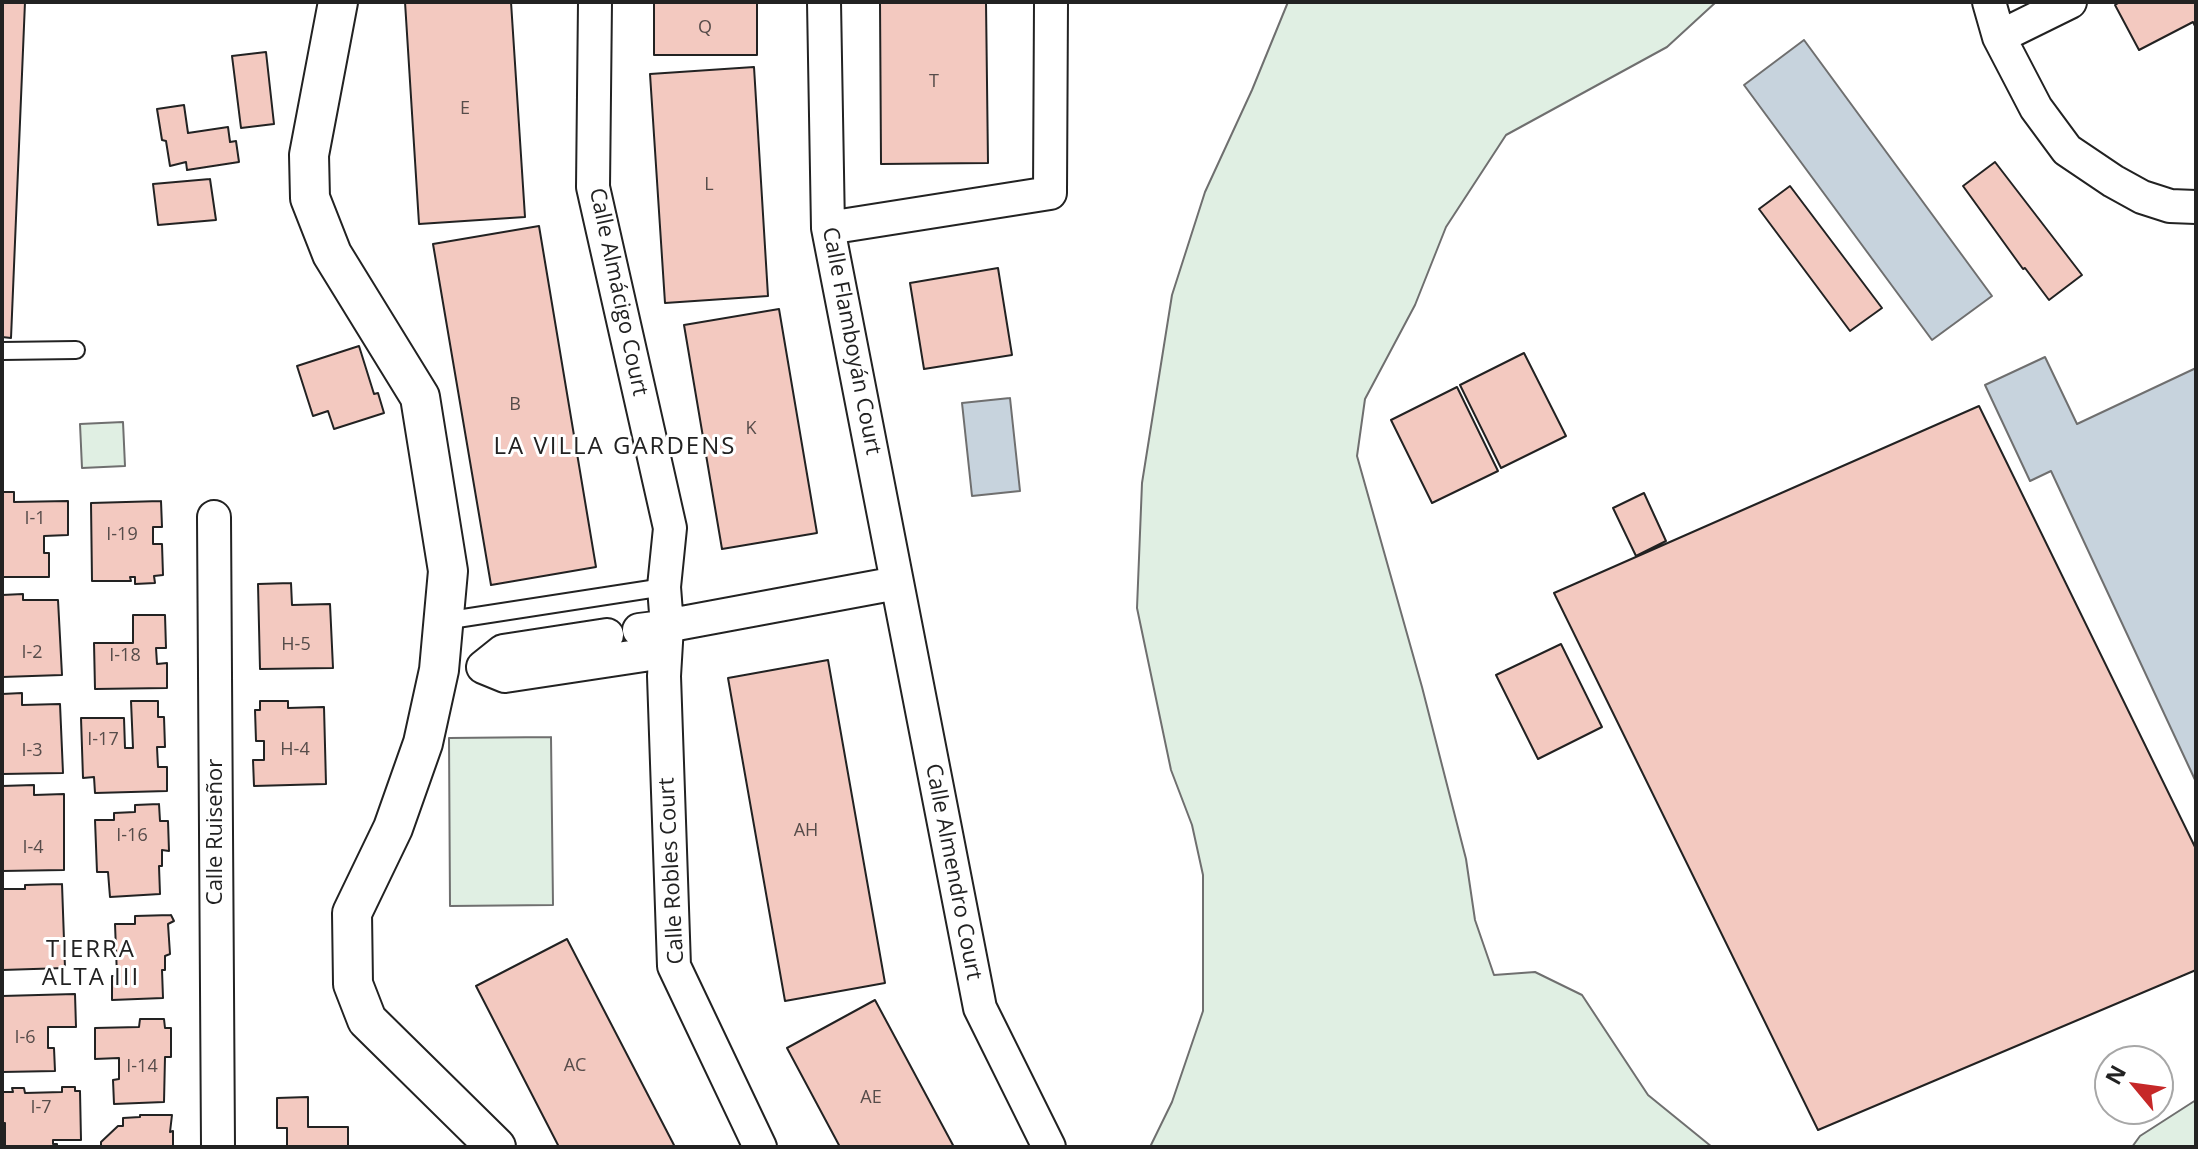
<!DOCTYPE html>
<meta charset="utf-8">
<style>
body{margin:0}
#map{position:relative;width:2198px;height:1149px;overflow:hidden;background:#fff;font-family:"Open Sans",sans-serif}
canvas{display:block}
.frame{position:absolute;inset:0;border:4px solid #222;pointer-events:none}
.north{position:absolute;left:2094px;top:1045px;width:80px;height:80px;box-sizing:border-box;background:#fff;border:2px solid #a7a7a7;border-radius:50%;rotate:299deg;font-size:22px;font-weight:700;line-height:32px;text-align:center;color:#222}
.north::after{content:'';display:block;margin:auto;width:28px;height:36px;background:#c62828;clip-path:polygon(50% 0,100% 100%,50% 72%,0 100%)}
</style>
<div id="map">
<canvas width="2198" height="1149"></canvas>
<div class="frame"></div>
<div class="north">N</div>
</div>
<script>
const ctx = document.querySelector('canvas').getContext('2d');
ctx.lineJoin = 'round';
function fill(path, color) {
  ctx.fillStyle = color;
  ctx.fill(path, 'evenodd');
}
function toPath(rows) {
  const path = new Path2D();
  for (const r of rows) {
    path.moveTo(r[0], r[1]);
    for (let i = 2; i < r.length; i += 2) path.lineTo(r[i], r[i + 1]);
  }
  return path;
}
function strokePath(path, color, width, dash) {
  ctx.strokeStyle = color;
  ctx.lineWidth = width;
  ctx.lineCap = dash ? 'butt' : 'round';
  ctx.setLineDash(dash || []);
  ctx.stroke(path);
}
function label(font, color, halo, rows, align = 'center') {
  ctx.font = font + ' "Open Sans",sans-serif';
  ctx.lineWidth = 6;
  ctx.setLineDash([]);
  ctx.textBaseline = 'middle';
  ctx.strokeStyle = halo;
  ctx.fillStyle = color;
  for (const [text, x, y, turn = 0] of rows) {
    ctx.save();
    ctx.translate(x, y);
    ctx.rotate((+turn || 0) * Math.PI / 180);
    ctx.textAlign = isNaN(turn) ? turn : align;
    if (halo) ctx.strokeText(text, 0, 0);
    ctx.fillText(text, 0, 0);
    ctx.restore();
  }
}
const green = toPath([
 [1288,2,1716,2,1667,47,1506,135,1446,227,1415,305,1365,399,1357,456,1422,687,1466,859,1475,920,1494,975,1535,972,1582,995,1648,1095,1712,1147,1150,1147,1172,1102,1203,1011,1203,875,1192,825,1171,770,1137,608,1142,483,1172,295,1205,192,1252,90,1288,2],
 [123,422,125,466,82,468,80,424,123,422],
 [551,737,553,905,450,906,449,738,551,737],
 [2196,1100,2196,1147,2132,1147,2140,1136,2196,1100]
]);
const water = toPath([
 [1804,40,1992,296,1932,340,1744,85,1804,40],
 [2045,357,2077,424,2196,368,2196,782,2051,471,2030,481,1985,385,2045,357],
 [1010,398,1020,491,972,496,962,403,1010,398]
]);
const building = toPath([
 [2,2,25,2,11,338,2,337,2,2],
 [405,2,511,2,525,217,419,224,405,2],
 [654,2,757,2,757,55,654,55,654,2],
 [880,2,986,2,988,163,881,164,880,2],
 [2120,2,2196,2,2196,28,2193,22,2139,50,2115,5,2120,2],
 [266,52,274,124,241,128,232,56,266,52],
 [754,67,768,296,665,303,650,74,754,67],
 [184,105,188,133,228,127,230,142,236,141,239,162,187,170,186,162,170,166,166,141,162,140,157,109,184,105],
 [1995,162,2082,275,2049,300,2025,268,2023,269,1963,186,1995,162],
 [210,179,216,220,158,225,153,184,210,179],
 [1790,186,1882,308,1850,331,1759,209,1790,186],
 [539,226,596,567,491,585,433,244,539,226],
 [998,268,1012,355,924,369,910,283,998,268],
 [779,309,817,533,722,549,684,325,779,309],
 [359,346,374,394,378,393,384,413,334,429,328,411,313,416,297,366,359,346],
 [1524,353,1566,436,1501,468,1460,385,1524,353],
 [1457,387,1498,471,1432,503,1391,420,1457,387],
 [1979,406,2196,849,2196,970,1818,1130,1554,593,1979,406],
 [2,492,14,492,14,502,68,501,68,535,44,536,44,553,49,553,49,577,2,577,2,492],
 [1644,493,1666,541,1636,556,1613,508,1644,493],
 [161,501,162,527,153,527,153,544,162,544,163,575,154,576,155,583,135,584,135,577,130,577,131,581,92,581,91,503,161,501],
 [291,583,292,605,330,604,333,668,260,669,258,584,291,583],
 [23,594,23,600,58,600,62,675,2,677,2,595,23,594],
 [133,615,165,615,166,648,156,648,157,664,167,663,167,688,95,689,94,643,133,643,133,615],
 [1561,644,1602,727,1538,759,1496,675,1561,644],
 [828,660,885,983,785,1001,728,678,828,660],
 [22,693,22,705,60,704,63,773,2,774,2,694,22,693],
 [131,701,158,701,158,717,164,717,165,747,157,747,158,767,167,767,167,791,95,793,94,777,83,778,81,718,124,718,125,748,133,748,131,701],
 [260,701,288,701,288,708,324,707,326,784,254,786,253,760,264,760,264,741,256,741,255,710,260,710,260,701],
 [34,785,34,795,64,794,64,870,2,871,2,786,34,785],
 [159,804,160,821,168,821,169,851,162,850,162,866,159,866,160,894,110,897,108,872,97,872,95,820,114,820,114,813,135,812,135,805,159,804],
 [62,884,65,968,2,970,2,889,25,889,25,885,62,884],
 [171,915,174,921,168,924,170,954,165,956,165,970,162,970,163,998,112,1000,112,976,117,976,115,924,135,924,135,916,171,915],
 [567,939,675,1147,559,1147,476,986,567,939],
 [75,994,76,1027,48,1027,48,1048,54,1048,55,1071,2,1072,2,996,75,994],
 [875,1000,954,1147,840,1147,787,1048,875,1000],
 [140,1019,164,1019,165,1028,171,1028,171,1057,165,1057,164,1102,114,1104,113,1080,119,1079,119,1058,95,1059,95,1028,139,1027,140,1019],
 [62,1087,75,1087,75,1091,80,1091,81,1140,53,1140,53,1144,57,1144,57,1147,5,1147,5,1123,2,1123,2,1092,13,1092,12,1088,24,1088,25,1093,62,1092,62,1087],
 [308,1097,308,1127,348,1127,348,1147,276,1147,287,1146,287,1128,277,1128,277,1098,308,1097],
 [140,1115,172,1115,170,1132,173,1131,173,1147,101,1147,101,1142,118,1126,123,1126,123,1118,140,1117,140,1115]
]);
const service = toPath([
 [2,351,76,350],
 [444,621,664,587]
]);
const minor = toPath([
 [595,2,593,187,670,528,664,587,667,626,664,676,674,966,760,1147],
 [824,2,828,228,980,1008,1049,1147],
 [1989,2,1999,37,2036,108,2067,150,2113,181,2142,197,2170,206,2196,207],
 [1999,37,2070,2],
 [828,228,1050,193,1051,2],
 [214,517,218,1147],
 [655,628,897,583],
 [607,635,503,651,483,667,505,676,644,655,655,628,639,630]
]);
const tertiary = toPath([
 [338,2,309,155,310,198,332,254,420,397,448,571,439,670,423,743,393,828,352,913,353,984,367,1020,496,1147]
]);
const numberNames = [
 ["Q",705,28],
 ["T",934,82],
 ["E",465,109],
 ["L",709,185],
 ["B",515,405],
 ["K",751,429],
 ["I-1",35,519],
 ["I-19",122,535],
 ["H-5",296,645],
 ["I-2",32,653],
 ["I-18",125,656],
 ["I-17",103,740],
 ["H-4",295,750],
 ["I-3",32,751],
 ["AH",806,831],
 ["I-16",132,836],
 ["I-4",33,848],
 ["I-6",25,1038],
 ["AC",575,1066],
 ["I-14",142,1067],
 ["AE",871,1098],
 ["I-7",41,1108]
];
const streetNames = [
 ["Calle Almácigo Court",618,292,78],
 ["Calle Flamboyán Court",851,341,79],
 ["Calle Ruiseñor",216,832,-90],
 ["Calle Robles Court",672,871,-93],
 ["Calle Almendro Court",953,872,79]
];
const neighbourhoodNames = [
 ["LA VILLA GARDENS",615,447],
 ["TIERRA",91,950],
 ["ALTA III",91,978]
];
fill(green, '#e0efe3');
strokePath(green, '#6f6f6f', 2);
fill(water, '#c7d3dd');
strokePath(water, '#6f6f6f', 2);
fill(building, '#f3c9c0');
strokePath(building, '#222', 2);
strokePath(service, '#222', 20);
strokePath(minor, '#222', 36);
strokePath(tertiary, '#222', 42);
strokePath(service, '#fff', 16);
strokePath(minor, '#fff', 32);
strokePath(tertiary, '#fff', 38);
label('18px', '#564c4a', null, numberNames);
label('22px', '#222', '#fff', streetNames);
ctx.letterSpacing = '2px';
label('24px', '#222', '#fff', neighbourhoodNames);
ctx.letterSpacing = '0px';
</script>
